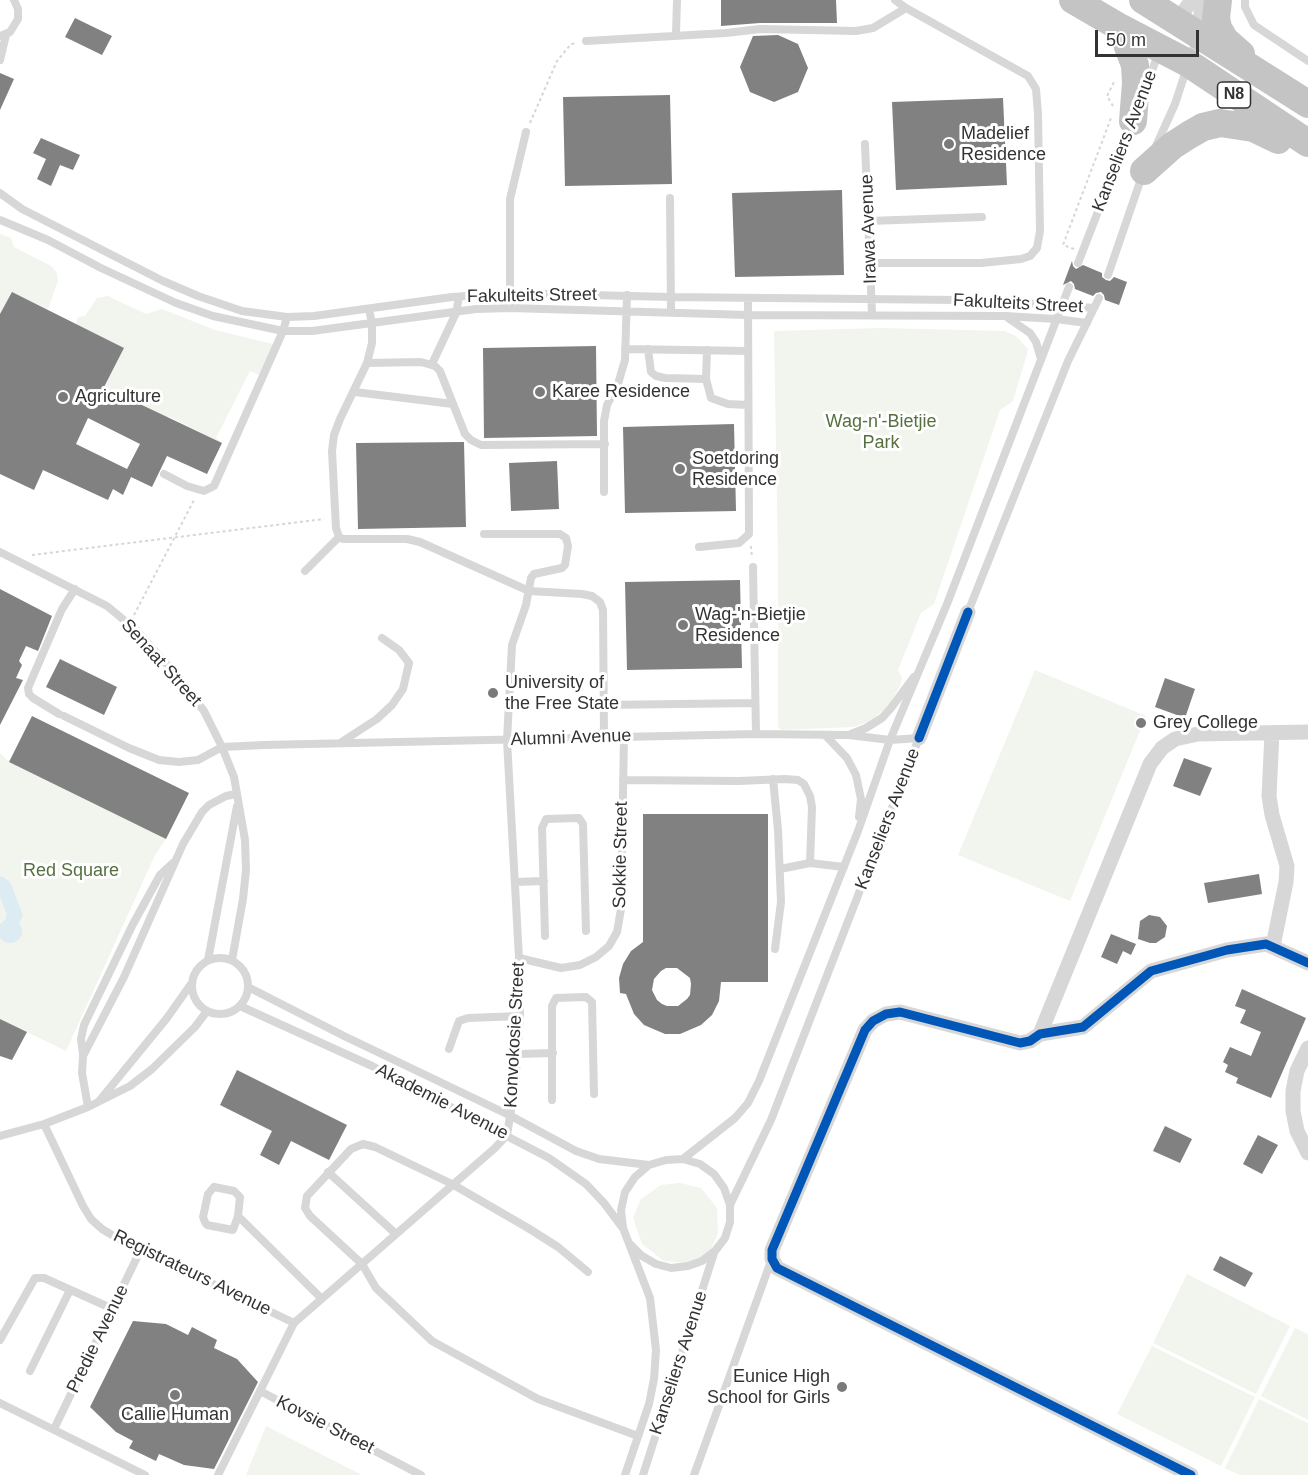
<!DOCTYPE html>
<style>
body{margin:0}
#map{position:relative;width:1308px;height:1475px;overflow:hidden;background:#fff;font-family:Arial,sans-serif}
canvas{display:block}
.scale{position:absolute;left:1095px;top:30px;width:104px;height:27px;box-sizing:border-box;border:3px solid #333;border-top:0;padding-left:8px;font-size:18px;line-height:21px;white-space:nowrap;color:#333;-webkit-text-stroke:4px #fff;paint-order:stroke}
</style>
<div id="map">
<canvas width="1308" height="1475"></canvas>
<div class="scale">50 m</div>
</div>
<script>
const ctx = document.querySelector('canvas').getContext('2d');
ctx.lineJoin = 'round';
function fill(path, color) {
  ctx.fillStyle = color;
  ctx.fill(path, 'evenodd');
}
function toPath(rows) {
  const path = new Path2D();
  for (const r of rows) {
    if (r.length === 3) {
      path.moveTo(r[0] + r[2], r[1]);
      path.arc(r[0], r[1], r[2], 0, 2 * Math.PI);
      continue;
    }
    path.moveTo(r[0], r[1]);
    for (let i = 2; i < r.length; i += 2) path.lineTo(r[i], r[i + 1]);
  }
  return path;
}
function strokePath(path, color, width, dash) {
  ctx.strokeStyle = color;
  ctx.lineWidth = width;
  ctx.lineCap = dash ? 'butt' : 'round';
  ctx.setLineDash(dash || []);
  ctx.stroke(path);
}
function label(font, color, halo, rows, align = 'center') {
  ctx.font = font + ' Arial,sans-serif';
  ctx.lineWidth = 6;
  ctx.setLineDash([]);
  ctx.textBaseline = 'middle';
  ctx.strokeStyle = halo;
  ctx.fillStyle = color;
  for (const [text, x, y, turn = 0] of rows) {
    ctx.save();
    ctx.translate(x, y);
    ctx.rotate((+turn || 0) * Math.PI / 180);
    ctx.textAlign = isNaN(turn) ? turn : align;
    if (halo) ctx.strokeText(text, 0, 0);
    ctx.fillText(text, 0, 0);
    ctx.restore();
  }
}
const green = toPath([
 [0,234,11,238,14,247,51,266,57,273,58,281,48,309,12,293,0,314],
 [108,296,146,314,162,309,215,330,277,345,262,376,250,371,216,438,222,443,168,416,164,423,157,419,153,410,102,385,111,374,124,348,76,324,78,317,85,316,97,298],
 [881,328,1004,331,1016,336,1028,349,1027,354,1013,401,1000,410,934,604,921,613,898,670,902,678,900,686,889,705,871,721,853,727,781,730,778,727,778,559,774,333,775,331],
 [1035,670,1146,716,1070,901,958,855],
 [0,753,9,762,166,839,155,855,66,1051,0,1019],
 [680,1183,701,1188,717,1208,718,1233,709,1254,690,1263,664,1261,642,1244,633,1218,641,1199,661,1185],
 [1187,1274,1290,1326,1256,1394,1153,1343],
 [1295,1328,1308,1334,1308,1420,1261,1396],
 [1152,1346,1255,1397,1221,1466,1117,1414],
 [1259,1399,1308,1423,1308,1475,1240,1475,1225,1468],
 [266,1426,362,1475,246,1475]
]);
const water = toPath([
 [10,931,12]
]);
const canal = toPath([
 [0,884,4,887,15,915,13,919]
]);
const building = toPath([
 [721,0,836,0,837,23,760,23,721,26],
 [75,18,112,36,102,55,65,37],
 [778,35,798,44,808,68,798,92,774,102,750,92,740,67,753,36],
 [0,73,14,79,0,110],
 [670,95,672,184,565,186,563,97],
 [1003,98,1007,185,896,190,892,102],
 [41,138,80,155,73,170,60,165,51,186,37,179,46,159,33,153],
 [842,190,844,275,735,277,732,193],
 [1072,261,1073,266,1076,269,1083,265,1102,273,1102,277,1106,280,1110,281,1114,277,1127,282,1119,305,1105,300,1104,295,1101,292,1096,293,1093,296,1075,289,1074,284,1071,281,1063,285],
 [12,292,124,348,104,387,222,443,207,474,167,456,152,487,131,477,123,495,113,489,108,500,43,470,34,490,0,474,0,314],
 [88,418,140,444,127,469,76,444],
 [596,346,597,436,484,438,483,348],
 [734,424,736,511,625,513,623,427],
 [464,442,466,527,358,529,356,443],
 [557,461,559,509,511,511,509,463],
 [740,580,742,668,627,670,625,582],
 [0,589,52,616,38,651,26,646,19,661,22,665,16,678,23,680,0,725],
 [60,659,117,687,104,715,46,687],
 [1165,678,1195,689,1185,718,1155,707],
 [32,716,189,793,166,839,9,762],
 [1184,758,1212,768,1200,796,1173,786],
 [643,814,768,814,768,982,721,982,719,1001,712,1015,701,1025,680,1034,665,1034,644,1025,634,1014,626,994,620,993,619,978,623,964,631,951,643,942],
 [666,968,677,968,690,978,691,984,690,995,687,999,678,1006,667,1006,662,1004,657,1000,652,990,654,979,661,971],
 [1259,874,1262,894,1208,903,1204,883],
 [1149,915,1160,917,1167,926,1165,937,1156,943,1150,943,1138,939,1140,921],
 [1111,934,1136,944,1131,955,1123,951,1117,964,1101,957],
 [1242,989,1306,1018,1271,1098,1236,1083,1238,1078,1225,1072,1228,1065,1223,1062,1230,1047,1251,1056,1261,1032,1240,1023,1246,1010,1235,1006],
 [0,1019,27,1032,12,1060,0,1056],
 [237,1070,347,1125,329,1160,291,1141,279,1165,260,1155,272,1131,220,1105],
 [1165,1126,1192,1139,1180,1163,1153,1151],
 [1258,1135,1278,1145,1262,1174,1243,1164],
 [1220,1256,1253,1273,1245,1287,1213,1270],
 [133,1321,166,1324,188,1335,192,1327,217,1340,214,1348,237,1359,258,1382,214,1469,184,1465,159,1454,156,1461,129,1448,133,1441,116,1432,90,1407]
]);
const path = toPath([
 [1113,106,1107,96,1114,82],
 [530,123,557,61,571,44,577,43],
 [1074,249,1063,245,1111,118],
 [751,546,752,558],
 [32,555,324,519],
 [134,615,194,500]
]);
const lane = toPath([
 [1245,0,1245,7,1254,25,1308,61],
 [676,34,677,0],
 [0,36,10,32,18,19,18,9,14,0],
 [586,41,726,33,760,29,856,31,873,28,906,8],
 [0,60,6,35],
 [1147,85,1158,54],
 [865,144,872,314],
 [1156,146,1175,104,1196,40],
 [0,193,22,209,163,281,198,296,242,311,287,317,314,316,452,297,509,293,671,297,959,300,1040,304,1094,308],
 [670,198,671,312],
 [0,220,48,240,101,268,176,303,213,316,283,331,312,331,476,309,510,308,748,315,1005,316,1056,319,1087,323],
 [869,221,982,217],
 [871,263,981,263,1021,259,1030,256,1037,248,1040,231,1038,114,1036,89,1028,76,906,8,895,0],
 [1078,263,1131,127],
 [1108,275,1142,176],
 [510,308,510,199,526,132],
 [369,309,372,324,372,343,367,363,340,419,334,435,332,451,336,528,339,537,343,539,407,539,420,542,529,591,582,594,592,596,600,602,603,610,604,736],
 [1008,318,1030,333,1036,342,1041,359],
 [625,349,748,351],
 [648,349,651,372,656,376,665,378,706,379],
 [707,350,706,379,711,398,728,404,748,405],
 [367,363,421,362,435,366,440,371,465,434,471,440,481,445,605,444],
 [432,364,456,313,459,297],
 [355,392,453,404],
 [164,474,187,486,204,491,214,486,283,331,287,317],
 [604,492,604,421,607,405,618,384,625,360,627,295],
 [699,547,739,543,749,534,748,298],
 [0,552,107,606,136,630,179,678,204,711,222,747,234,777,245,840,246,870,243,899,232,960],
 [753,567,756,734],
 [305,571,339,537],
 [968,612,1068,361,1099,298],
 [603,705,755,703],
 [59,714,33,698,29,694,28,688,62,609,75,589],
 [64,716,129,748,159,760,179,762,198,760,222,747,264,745,756,734,849,735,890,740,919,738,771,1120,730,1205],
 [851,734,866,728,882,718,891,708,914,677],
 [825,735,847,758,856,775,861,799,859,817],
 [340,743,377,719,392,705,403,689,409,663,399,650,382,638],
 [773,779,778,830,781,902,775,949],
 [623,780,739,781,785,779,798,780,804,784,810,796,812,807,810,863],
 [780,869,810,863,844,867],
 [515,882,544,881],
 [545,936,542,828,546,819,579,818,583,824,586,931],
 [220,986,28],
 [519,958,561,968,580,965,596,957,609,946,617,932,621,909,624,736],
 [208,960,237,806],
 [248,987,344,1036,511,1116,576,1151,599,1159,649,1165],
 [240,1006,372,1066,549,1158,586,1184,604,1203,622,1227],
 [449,1049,459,1021,468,1018,520,1016],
 [83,1054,81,1039,84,1025,133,924,160,875,173,863],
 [518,1054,553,1053],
 [100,1100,167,1018,191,984],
 [552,1100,552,1006,556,998,586,997,592,1002,594,1094],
 [88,1107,82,1073,83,1056,124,977,183,844,202,812,209,805,226,796,236,794],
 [44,1124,83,1206,91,1219,102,1229,122,1241,141,1249,294,1323],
 [0,1136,44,1124,88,1107,130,1086,152,1069,195,1027,207,1011],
 [683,1159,735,1118,748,1103,759,1081,858,831,890,740,947,604,1069,287],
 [328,1172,396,1234],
 [214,1187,234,1191,240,1197,238,1216,233,1230,207,1225,205,1222,203,1217,208,1194,214,1187],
 [238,1216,321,1298],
 [588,1272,558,1247,528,1228,452,1184,375,1147,363,1144,351,1149,307,1196,305,1208,310,1216,362,1264,376,1288,432,1341,538,1399,638,1436],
 [0,1340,35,1278,44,1278,113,1309],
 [30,1371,70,1290],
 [260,1391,421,1475],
 [0,1403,145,1475],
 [54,1429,141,1249],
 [218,1475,294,1323,495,1148,507,1135,515,1085,520,1016,519,958,507,740,512,645,526,605,531,578,534,574,562,568,565,565,568,546,566,538,560,534,484,534],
 [625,1475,649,1404,654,1379,656,1350,650,1298,623,1228,621,1210,625,1192,635,1177,649,1165,666,1160,683,1159,700,1164,714,1174,724,1188,730,1205,730,1222,725,1238,715,1251,702,1261,688,1266,671,1268,656,1264,642,1256,631,1245],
 [643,1475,714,1253],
 [694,1475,771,1261]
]);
const street = toPath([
 [1177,21,1192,0],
 [1198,35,1203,0],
 [1272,733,1269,796,1272,815,1287,866,1286,882,1273,946],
 [919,738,968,612],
 [1040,1034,1150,764,1162,748,1175,739,1198,734,1308,732],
 [1308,1048,1297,1071,1293,1091,1293,1111,1297,1131,1308,1153],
 [1191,1475,777,1268,772,1259,772,1250,865,1030,873,1021,886,1014,900,1012,1020,1043,1030,1041,1040,1034,1083,1027,1151,971,1227,950,1266,944,1308,963]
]);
const highway = toPath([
 [1073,0,1121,28,1188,63,1308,143],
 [1143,0,1308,104],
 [1218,0,1216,18,1218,28,1225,40,1241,54],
 [1121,28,1135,65,1136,83,1133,121],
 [1144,171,1172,146,1189,135,1203,127,1220,123,1253,128,1278,140]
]);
const cycleway = toPath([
 [919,738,968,612],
 [1191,1475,777,1268,772,1259,772,1250,865,1030,873,1021,886,1014,900,1012,1020,1043,1030,1041,1040,1034,1083,1027,1151,971,1227,950,1266,944,1308,963]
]);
const markers = [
 [949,144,6,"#7a7a7a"],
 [540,392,6,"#7a7a7a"],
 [63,397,6,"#7a7a7a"],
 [680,469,6,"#7a7a7a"],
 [683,625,6,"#7a7a7a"],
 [493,693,6,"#7a7a7a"],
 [1141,723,6,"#7a7a7a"],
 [842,1387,6,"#7a7a7a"],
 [175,1395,6,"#7a7a7a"]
];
const shields = [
 [1234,95,33]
];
const shieldNames = [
 ["N8",1234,95]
];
const poiNames = [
 ["Madelief",961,134],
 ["Residence",961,155],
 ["Karee Residence",552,392],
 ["Agriculture",75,397],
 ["Soetdoring",692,459],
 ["Residence",692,480],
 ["Wag-'n-Bietjie",695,615],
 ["Residence",695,636],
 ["University of",505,683],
 ["the Free State",505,704],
 ["Grey College",1153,723],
 ["Eunice High",830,1377,"right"],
 ["School for Girls",830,1398,"right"],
 ["Callie Human",175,1415,"center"]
];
const streetNames = [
 ["Kanseliers Avenue",1125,141,-69],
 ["Irawa Avenue",869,229,-92],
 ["Fakulteits Street",532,296,-1],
 ["Fakulteits Street",1018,304,3],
 ["Senaat Street",161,663,48],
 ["Alumni Avenue",571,738,-2],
 ["Kanseliers Avenue",888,819,-69],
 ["Sokkie Street",621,855,-89],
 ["Konvokosie Street",515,1035,-87],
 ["Akademie Avenue",442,1102,27],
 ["Registrateurs Avenue",192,1273,26],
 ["Predie Avenue",98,1339,-64],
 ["Kanseliers Avenue",679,1363,-72],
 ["Kovsie Street",325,1425,27]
];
const parkNames = [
 ["Wag-n'-Bietjie",881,422],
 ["Park",881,443],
 ["Red Square",71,871]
];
fill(green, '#f1f5ed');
fill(water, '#ddebf3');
strokePath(canal, '#ddebf3', 15);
fill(building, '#818181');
strokePath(path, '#d6d6d6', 2, [3, 3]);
strokePath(lane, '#d7d7d7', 8);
strokePath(street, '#d7d7d7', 15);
strokePath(highway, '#c4c4c4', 28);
strokePath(cycleway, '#0057b8', 9);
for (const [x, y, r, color] of markers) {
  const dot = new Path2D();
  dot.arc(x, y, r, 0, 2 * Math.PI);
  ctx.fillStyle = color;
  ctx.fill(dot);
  strokePath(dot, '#fff', 2);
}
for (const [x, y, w] of shields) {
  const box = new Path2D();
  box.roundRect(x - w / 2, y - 13, w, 26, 4.5);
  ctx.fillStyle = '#fff';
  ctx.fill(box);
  strokePath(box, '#333', 1.5);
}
label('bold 16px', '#333', null, shieldNames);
label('18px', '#333', '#fff', poiNames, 'left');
label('18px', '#333', '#fff', streetNames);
label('18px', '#56703f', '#fff', parkNames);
</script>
